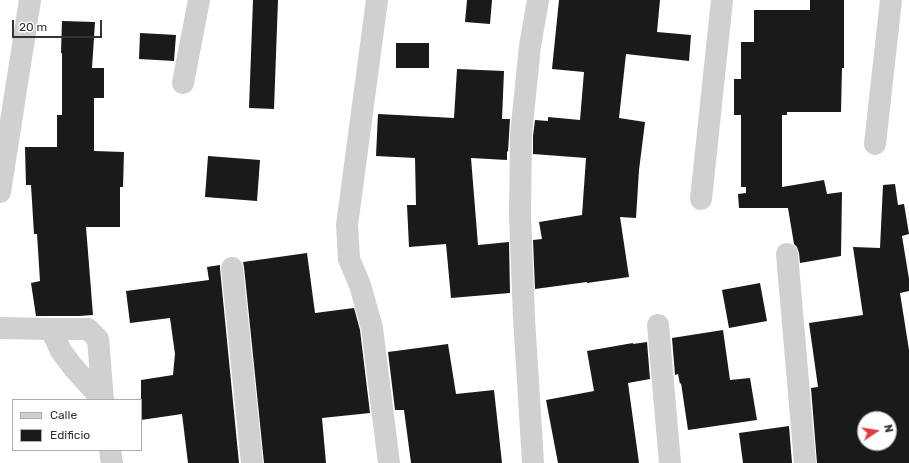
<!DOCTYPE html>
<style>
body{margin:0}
#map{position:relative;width:909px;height:463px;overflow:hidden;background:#fff;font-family:Rubik,sans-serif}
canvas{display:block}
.legend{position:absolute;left:12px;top:399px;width:130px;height:52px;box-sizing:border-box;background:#fff;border:1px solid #adadad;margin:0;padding:5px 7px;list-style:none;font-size:12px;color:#333}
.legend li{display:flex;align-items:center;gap:8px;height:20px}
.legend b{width:20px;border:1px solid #adadad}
.north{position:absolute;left:857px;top:411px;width:40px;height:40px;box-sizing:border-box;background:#fff;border:1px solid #adadad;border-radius:50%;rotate:78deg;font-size:11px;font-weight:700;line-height:16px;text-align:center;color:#333}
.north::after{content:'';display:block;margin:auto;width:14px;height:18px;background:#e63946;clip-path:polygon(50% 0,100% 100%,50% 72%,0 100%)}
.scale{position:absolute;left:12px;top:20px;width:90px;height:18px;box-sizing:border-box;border:2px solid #333;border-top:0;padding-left:5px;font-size:12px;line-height:14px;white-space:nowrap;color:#333;-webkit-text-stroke:3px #fff;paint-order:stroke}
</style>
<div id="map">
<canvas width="909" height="463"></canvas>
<ul class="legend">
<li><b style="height:5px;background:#d0d0d0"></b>Calle</li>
<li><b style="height:11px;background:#1a1a1a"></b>Edificio</li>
</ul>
<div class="north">N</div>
<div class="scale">20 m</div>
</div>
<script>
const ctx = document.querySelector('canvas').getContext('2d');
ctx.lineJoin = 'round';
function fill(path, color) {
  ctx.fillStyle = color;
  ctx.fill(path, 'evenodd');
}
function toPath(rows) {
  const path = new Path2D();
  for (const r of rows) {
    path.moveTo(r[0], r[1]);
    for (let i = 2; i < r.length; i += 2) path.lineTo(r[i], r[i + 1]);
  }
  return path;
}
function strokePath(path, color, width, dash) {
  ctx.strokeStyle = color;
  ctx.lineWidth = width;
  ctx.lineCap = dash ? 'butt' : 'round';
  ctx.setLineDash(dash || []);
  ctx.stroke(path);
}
const building = toPath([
 [253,0,278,0,274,109,249,108],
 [467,0,492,0,490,24,465,22],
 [559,0,660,0,657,32,691,35,689,61,626,54,619,118,645,122,639,170,636,218,620,217,629,277,587,283,587,282,535,289,533,240,542,239,539,222,582,215,586,158,533,154,533,136,535,120,548,121,548,117,580,120,584,72,552,69],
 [810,0,844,0,844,68,842,68,841,112,787,112,787,115,782,115,782,187,824,180,827,194,842,192,841,256,800,263,799,253,797,247,794,244,788,208,739,208,738,194,746,193,746,187,741,187,741,115,734,115,734,79,741,79,741,42,754,42,754,10,810,10],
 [62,21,95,22,92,68,104,68,104,98,94,98,94,151,124,152,123,187,120,187,120,227,86,227,93,315,79,316,36,316,31,283,40,281,37,234,34,234,31,185,26,185,25,147,57,147,57,115,62,115,62,53,61,53],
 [140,33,176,35,174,61,139,59],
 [396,43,429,43,429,68,396,68],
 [457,69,504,71,502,119,510,119,508,152,507,151,507,160,471,158,478,245,509,242,510,293,451,298,446,244,409,247,407,205,416,205,415,158,376,156,378,114,454,118],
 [208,156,260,160,257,201,205,197],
 [895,184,898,205,904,204,909,234,902,236,909,279,909,291,900,293,909,350,909,463,817,463,811,388,818,387,809,323,863,315,853,247,880,248,883,185],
 [865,419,889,419,889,443,865,443],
 [307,253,315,313,354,308,360,330,370,413,322,418,326,463,264,463,244,267,243,262],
 [220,265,220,269,239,463,188,463,182,414,141,420,141,380,173,375,175,354,170,318,130,323,126,291,209,280,207,267],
 [760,283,767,321,729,328,722,290],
 [723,330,730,380,750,378,757,420,688,430,681,383,680,384,678,374,675,375,672,338],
 [647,342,650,379,628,383,639,463,558,463,546,400,594,391,587,351,633,343,633,344],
 [448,344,456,394,494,390,502,463,411,463,404,410,395,410,388,352],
 [789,426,792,463,743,463,739,433]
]);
const minor = toPath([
 [377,0,347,225,349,259,360,285,372,328,389,463],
 [183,83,199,0],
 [875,144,891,0],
 [0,192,30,0],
 [701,199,722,0],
 [787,254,805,463],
 [232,268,252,463],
 [658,325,670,463],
 [0,328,51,329,88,329,98,339,103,400],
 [51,329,61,351,73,367,103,400],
 [110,450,112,463],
 [533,463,524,318,520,216,521,135,530,46,538,0]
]);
fill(building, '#1a1a1a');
strokePath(minor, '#d0d0d0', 22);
</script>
